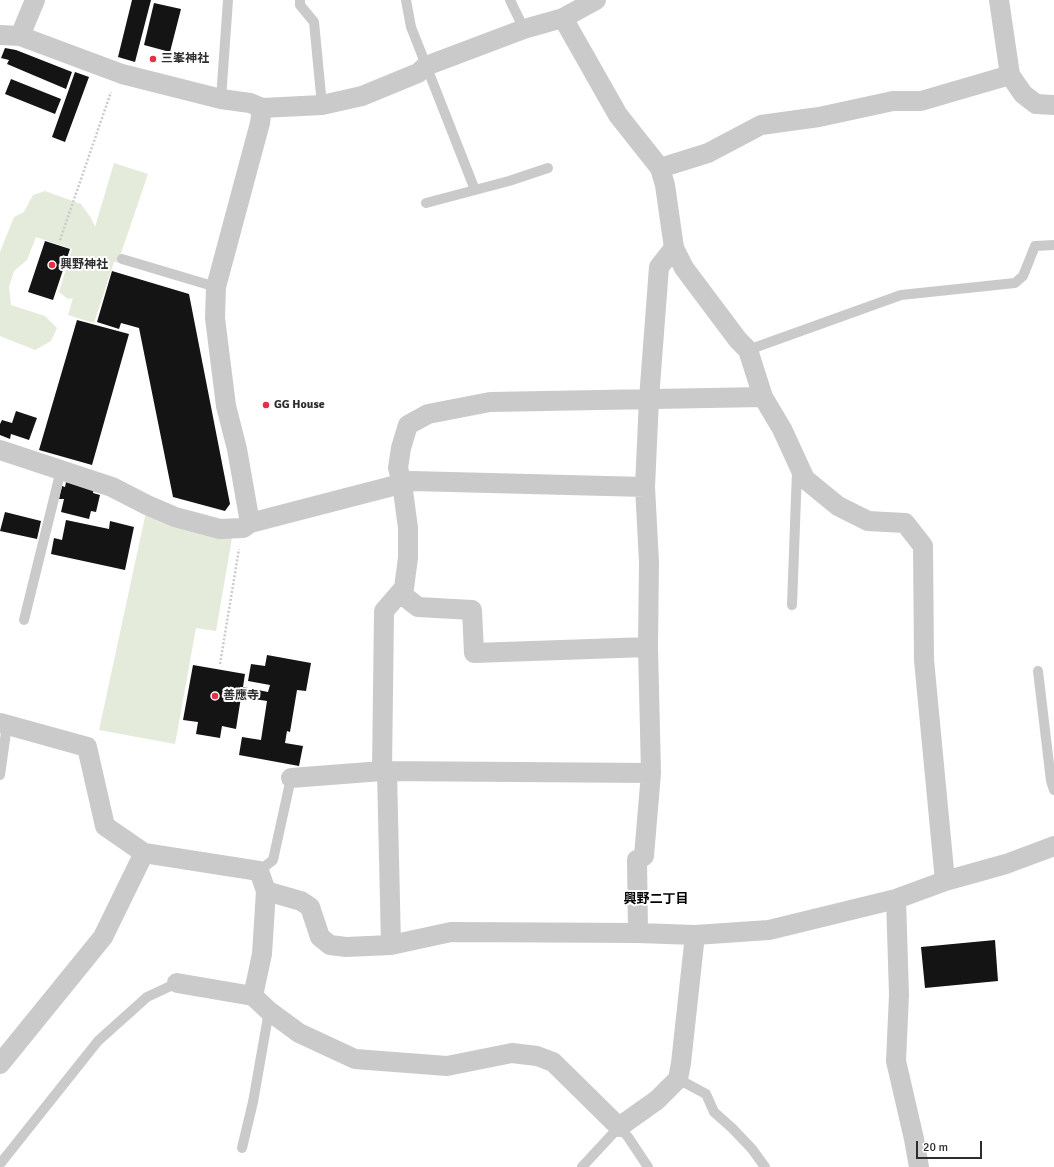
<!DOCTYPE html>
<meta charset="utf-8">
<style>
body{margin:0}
#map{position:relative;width:1054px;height:1167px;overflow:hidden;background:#fff;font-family:Signika,sans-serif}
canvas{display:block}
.scale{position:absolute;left:916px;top:1141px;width:66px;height:18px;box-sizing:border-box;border:2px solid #2d2d2d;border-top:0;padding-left:5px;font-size:12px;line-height:14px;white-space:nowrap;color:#2d2d2d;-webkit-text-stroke:3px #fff;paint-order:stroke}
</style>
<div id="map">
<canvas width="1054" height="1167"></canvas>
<div class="scale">20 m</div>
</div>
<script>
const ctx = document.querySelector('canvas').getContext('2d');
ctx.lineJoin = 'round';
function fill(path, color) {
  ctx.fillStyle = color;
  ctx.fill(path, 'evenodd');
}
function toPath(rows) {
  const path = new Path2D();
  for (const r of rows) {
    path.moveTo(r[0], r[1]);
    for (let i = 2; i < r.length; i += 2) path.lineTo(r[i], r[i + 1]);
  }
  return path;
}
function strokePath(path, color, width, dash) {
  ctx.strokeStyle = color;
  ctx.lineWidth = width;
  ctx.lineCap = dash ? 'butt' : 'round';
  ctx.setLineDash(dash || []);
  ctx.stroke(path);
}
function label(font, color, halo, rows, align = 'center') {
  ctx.font = font + ' Signika,"Noto Sans JP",sans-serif';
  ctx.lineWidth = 4;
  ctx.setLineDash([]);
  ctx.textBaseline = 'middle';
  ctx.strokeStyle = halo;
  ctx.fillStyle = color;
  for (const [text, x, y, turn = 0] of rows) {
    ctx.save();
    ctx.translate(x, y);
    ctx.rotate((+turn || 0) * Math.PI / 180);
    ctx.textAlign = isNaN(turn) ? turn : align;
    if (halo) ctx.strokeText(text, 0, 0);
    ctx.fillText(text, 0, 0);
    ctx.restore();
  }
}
const green = toPath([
 [114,163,148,174,118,262,114,262,94,323,68,315,73,298,68,299,59,292,72,249,36,237,27,260,14,271,9,287,11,305,45,316,57,328,51,341,35,350,0,336,0,252,14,217,24,212,33,195,45,191,81,204,91,218,95,227],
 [146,512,232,538,216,631,196,628,175,744,99,730]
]);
const building = toPath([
 [132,0,151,0,135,62,118,57],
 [154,3,181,9,170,52,144,45],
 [5,48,16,50,72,72,66,89,7,64,9,60,1,58],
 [75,72,89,77,65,142,52,137],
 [11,79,61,99,55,114,5,94],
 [45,241,70,249,53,300,28,292],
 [112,271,189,294,230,504,225,511,173,497,139,328,121,323,119,329,97,322],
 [77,320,129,334,92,465,39,450],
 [16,411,37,418,29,440,11,434,10,439,0,435,0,424,2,420,12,423],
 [66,482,94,488,93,493,100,495,96,512,91,511,89,519,61,512,64,499,59,499,62,486,65,487],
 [5,512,41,521,37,539,0,531],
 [66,520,109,529,110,521,134,527,125,570,51,554,54,538,62,540],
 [267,655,311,663,306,691,297,690,290,732,287,731,285,743,303,746,299,766,239,755,242,737,261,740,267,701,241,697,236,729,222,726,220,738,196,734,198,722,183,720,193,665,245,674,243,687,268,692,270,685,248,681,251,664,265,666],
 [995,940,998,981,925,988,921,947]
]);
const path = toPath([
 [60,240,111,92],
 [220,664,239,549]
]);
const lane = toPath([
 [300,0,300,5,314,22,322,105],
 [406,0,411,27,475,190],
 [510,0,524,29],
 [221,99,228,0],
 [426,203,509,181,548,168],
 [122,259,216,287],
 [748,350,901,295,1015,283,1023,276,1035,246,1054,245],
 [792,605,797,471],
 [24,620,61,470],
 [1038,671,1051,781,1054,790],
 [0,775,7,725],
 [259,871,273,860,291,778],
 [678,1079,706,1094,714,1112,732,1128,752,1149,765,1167],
 [242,1148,253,1102,269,1011],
 [0,1164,98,1041,147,997,177,983],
 [582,1167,619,1127,628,1137,648,1167]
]);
const street = toPath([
 [999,0,1010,75,1023,94,1036,104,1054,105],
 [563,18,618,115,660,168,665,185,674,248,684,268,738,340,748,350,763,397,782,429,805,479,838,506,868,521,905,523,923,546,924,660,945,881],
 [0,35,20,36,122,74,221,99,250,103,262,108,322,105,362,96,418,73,426,66,524,29,563,18,596,0],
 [20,36,35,0],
 [660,168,708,153,761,125,819,117,893,101,921,101,1010,75],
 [0,450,112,487,147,505,175,517,220,529,243,528,250,523,412,481,645,487],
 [250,523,237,449,226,406,215,318,216,287,260,123,262,108],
 [400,593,418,607,472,610,474,653,648,647],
 [0,723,87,747,105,826,144,853,259,871,266,891,262,954,253,996],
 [382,771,384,611,404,588,408,558,408,528,402,483,398,468,401,448,408,425,428,414,490,402,763,397],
 [387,771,391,945],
 [291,778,382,771,651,773],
 [266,891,301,901,310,907,320,937,330,945,346,947,391,945,451,932,638,933,695,935,769,930,896,899,945,881,1006,864,1054,846],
 [896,899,899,995,896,1061,914,1139,919,1167],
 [638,933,637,860,644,856,651,773,648,647,649,562,645,487,649,399,659,267,674,248],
 [177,983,253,996,269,1011,299,1033,355,1059,447,1066,512,1053,537,1056,553,1062,619,1127,657,1100,678,1079,681,1063,695,935],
 [0,1064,103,937,144,853]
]);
const markers = [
 [153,59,4,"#e33044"],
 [52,265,4,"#e33044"],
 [266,405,4,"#e33044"],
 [215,696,4,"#e33044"]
];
const poiNames = [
 ["三峯神社",161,59],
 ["興野神社",60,265],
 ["GG House",274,405],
 ["善應寺",223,696]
];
const neighbourhoodNames = [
 ["興野二丁目",656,900]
];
fill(green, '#e4ebdb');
fill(building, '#141414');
strokePath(path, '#cacaca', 2.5, [2, 2]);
strokePath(lane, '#cacaca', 10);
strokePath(street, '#cacaca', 20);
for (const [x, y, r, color] of markers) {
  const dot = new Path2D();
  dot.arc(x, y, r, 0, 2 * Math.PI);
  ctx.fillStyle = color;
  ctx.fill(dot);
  strokePath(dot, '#fff', 1.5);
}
label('bold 12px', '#2d2d2d', '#fff', poiNames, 'left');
label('bold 13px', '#000', '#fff', neighbourhoodNames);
</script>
